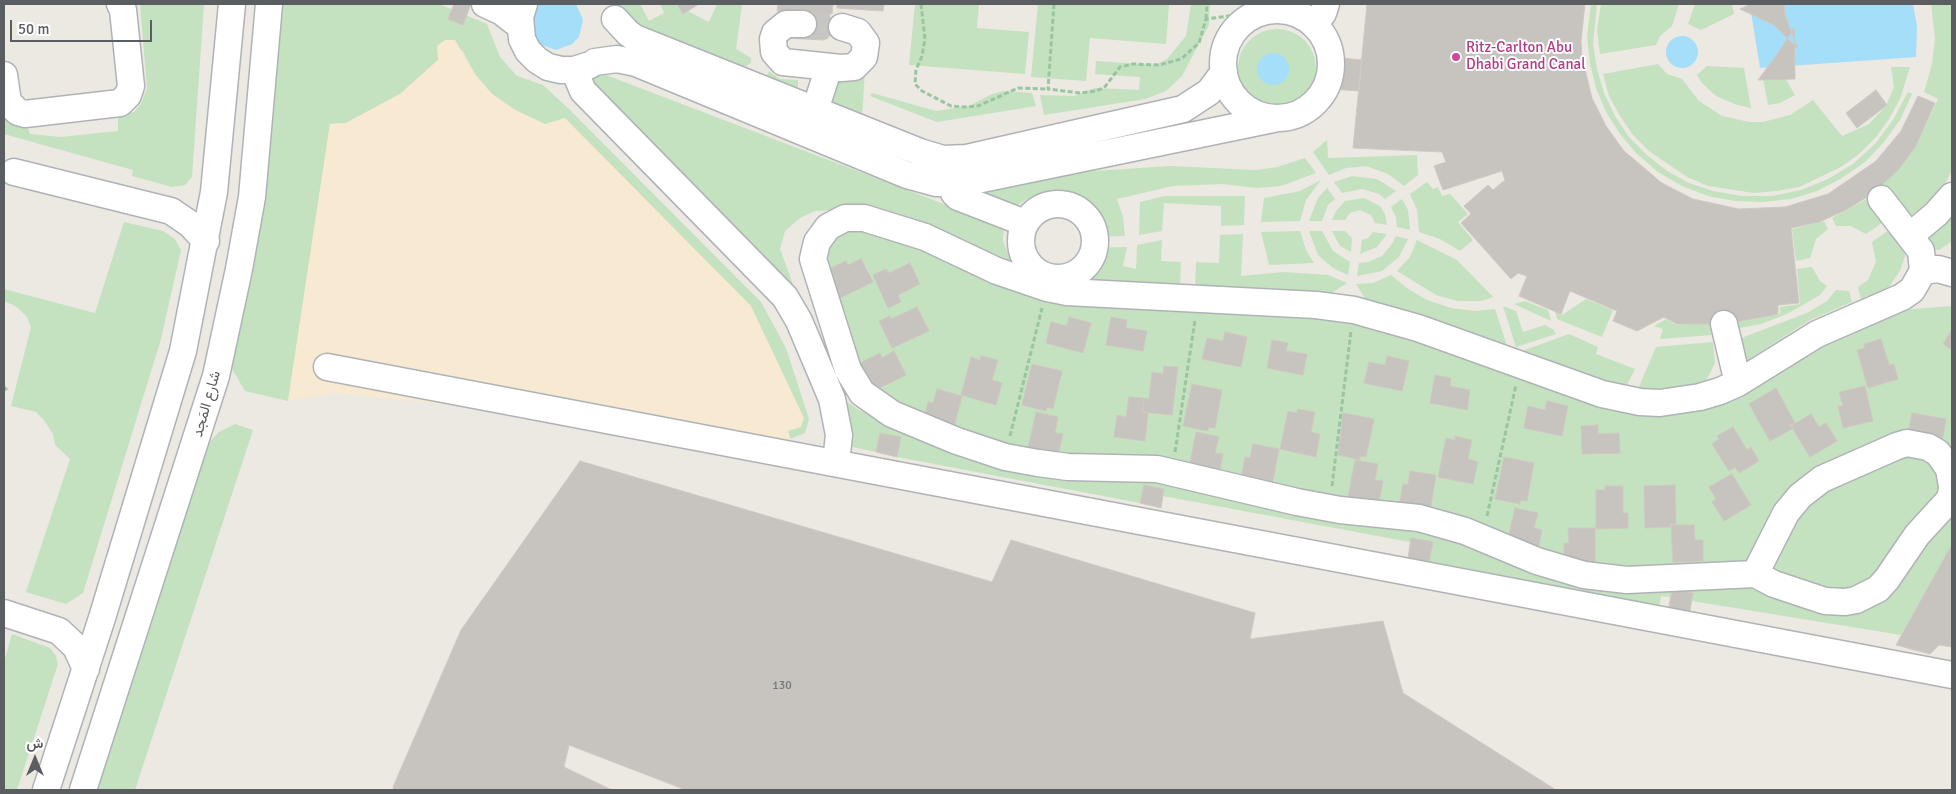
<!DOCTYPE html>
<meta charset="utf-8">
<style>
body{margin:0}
#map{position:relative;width:1956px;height:794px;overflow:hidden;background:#ece8e2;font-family:Signika,Vazirmatn,sans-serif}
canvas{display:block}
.frame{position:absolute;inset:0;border:5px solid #5a5e61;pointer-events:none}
.north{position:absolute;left:10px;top:734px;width:50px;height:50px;-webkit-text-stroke:4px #fff;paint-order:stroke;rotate:0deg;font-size:14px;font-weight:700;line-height:20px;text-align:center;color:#5a5e61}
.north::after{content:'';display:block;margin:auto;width:18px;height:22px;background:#5a5e61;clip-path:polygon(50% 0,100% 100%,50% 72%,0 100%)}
.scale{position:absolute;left:10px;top:20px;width:142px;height:22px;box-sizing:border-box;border:2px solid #5a5e61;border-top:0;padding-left:6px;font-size:15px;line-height:18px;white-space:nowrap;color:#5a5e61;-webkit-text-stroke:4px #fff;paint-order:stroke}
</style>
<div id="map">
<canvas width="1956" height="794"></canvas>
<div class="frame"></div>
<div class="north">ش</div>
<div class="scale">50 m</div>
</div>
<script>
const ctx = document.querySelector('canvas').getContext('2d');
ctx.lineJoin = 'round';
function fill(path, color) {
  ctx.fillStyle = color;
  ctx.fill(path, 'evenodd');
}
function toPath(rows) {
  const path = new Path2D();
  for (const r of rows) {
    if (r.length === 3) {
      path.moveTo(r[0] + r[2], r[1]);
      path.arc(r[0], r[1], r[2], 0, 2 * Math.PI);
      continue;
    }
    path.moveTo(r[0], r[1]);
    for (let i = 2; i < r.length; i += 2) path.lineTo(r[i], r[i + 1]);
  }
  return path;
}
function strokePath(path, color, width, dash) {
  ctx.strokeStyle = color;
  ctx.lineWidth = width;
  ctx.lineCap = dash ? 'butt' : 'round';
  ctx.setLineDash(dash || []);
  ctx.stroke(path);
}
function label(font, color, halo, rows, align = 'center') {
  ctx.font = font + ' Signika,Vazirmatn,sans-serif';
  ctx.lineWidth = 4;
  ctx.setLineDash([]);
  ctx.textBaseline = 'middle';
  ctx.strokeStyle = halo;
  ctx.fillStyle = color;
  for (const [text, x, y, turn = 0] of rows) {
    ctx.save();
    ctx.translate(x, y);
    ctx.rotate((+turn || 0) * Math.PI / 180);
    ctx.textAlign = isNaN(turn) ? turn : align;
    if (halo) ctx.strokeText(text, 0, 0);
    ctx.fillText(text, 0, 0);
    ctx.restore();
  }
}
const green = toPath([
 [140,4,204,4,192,177,185,185,172,187,132,176,133,170,4,134,4,118,9,122,27,126,30,134,61,137,118,131,118,116,134,112,141,104,147,88],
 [278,4,439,4,487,24,500,57,517,76,543,85,571,111,761,302,786,348,809,419,805,433,790,439,788,431,545,124,515,110,492,94,475,74,462,50,438,60,400,94,346,123,330,124,288,401,245,391,228,362],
 [617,4,640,4,649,21,664,13,660,4,674,4,709,22,717,4,742,4,736,49,751,58,751,63,742,68,623,20,616,9],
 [915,4,979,4,977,28,1029,32,1025,74,909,65],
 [1038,4,1169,5,1166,44,1090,38,1086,81,1031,77],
 [1191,4,1210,4,1209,25,1182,76,1166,91,1145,99,1044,115,1040,95,1074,96,1095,88,1139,90,1140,77,1095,74,1096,61,1156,65,1167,59,1186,36],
 [1591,4,1597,4,1593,44,1597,69,1604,93,1615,116,1629,137,1647,155,1667,171,1689,183,1713,191,1742,196,1772,196,1801,190,1828,179,1853,164,1875,144,1893,120,1908,92,1912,94,1900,120,1884,142,1865,162,1842,178,1817,191,1791,199,1763,202,1735,201,1708,196,1682,186,1658,172,1637,154,1620,134,1606,112,1596,88,1590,63,1587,37],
 [1601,4,1679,4,1672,26,1660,36,1656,45,1600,54,1597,31],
 [1695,4,1732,4,1734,14,1701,30,1688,24],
 [1931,4,1952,4,1952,170,1945,184,1929,204,1904,220,1879,188,1916,146,1938,99,1924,92,1932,64,1935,38],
 [1277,68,39],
 [866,52,862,119,820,102,817,89],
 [1658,64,1667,74,1682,79,1699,101,1722,116,1749,122,1763,122,1790,115,1813,100,1842,136,1869,124,1886,106,1894,87,1891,67,1910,67,1900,99,1889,119,1876,137,1859,154,1841,167,1799,187,1777,191,1754,193,1708,186,1687,177,1649,151,1633,135,1620,116,1609,96,1603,74],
 [1707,66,1744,68,1751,108,1737,105,1716,96,1702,83,1697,75],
 [769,71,780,79,798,80,798,93,765,80],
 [597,74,606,75,1004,227,1003,241,1011,261,1005,268,834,210,815,211,800,218,785,231,780,249,828,379,841,398,859,410,897,426,870,410,815,254,851,223,1009,278,1293,300,1520,365,1675,396,1888,311,1952,306,1952,329,1943,344,1952,350,1952,544,1901,635,1692,601,1693,593,1672,589,1670,597,1661,596,1659,608,1429,562,1410,542,1163,496,1164,489,1144,485,1140,503,897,457,901,437,880,433,876,452,848,446,783,293,592,91,590,78],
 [1763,78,1785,78,1795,95,1780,103,1768,105],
 [1005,91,1032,93,1036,106,937,122,870,96,872,93,936,111,969,106,992,94],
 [1327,140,1328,158,1417,155,1418,175,1404,186,1388,174,1366,166,1346,168,1329,175,1313,152],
 [1305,158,1316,173,1281,186,1257,188,1222,184,1173,186,1117,199,1123,217,1125,236,1088,237,1088,228,1082,215,1073,204,1060,197,1046,194,1031,197,1019,204,1013,211,958,191,1094,171,1170,166,1256,170,1277,167],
 [1352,176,1377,179,1396,191,1385,199,1379,194,1362,189,1342,193,1334,182],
 [1321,180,1306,200,1300,221,1261,222,1264,198,1300,191],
 [1427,182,1433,189,1438,187,1442,196,1450,194,1468,214,1458,222,1473,240,1460,251,1440,239,1419,232,1417,210,1410,194],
 [1327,188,1335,199,1328,205,1322,221,1309,221,1318,198],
 [1165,196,1245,196,1244,225,1221,226,1221,206,1164,203,1162,231,1139,235,1140,202],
 [1870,197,1886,220,1866,234,1851,226,1836,226,1832,218],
 [1364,198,1380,206,1385,214,1387,225,1375,223,1371,215,1360,210,1350,213,1345,220,1332,220,1336,211,1345,201],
 [1402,199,1408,210,1410,230,1397,227,1396,217,1391,207],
 [1952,212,1951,242,1939,250,1927,248,1919,240],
 [1824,221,1828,229,1816,239,1810,258,1796,261,1792,229],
 [124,222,163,231,175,239,181,250,161,339,83,593,66,604,26,592,70,459,55,445,53,434,44,420,36,412,11,406,31,327,27,317,17,307,4,301,4,289,95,313],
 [1892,228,1904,244,1905,256,1900,271,1888,288,1861,299,1858,287,1868,280,1876,262,1872,242],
 [1300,231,1306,250,1314,263,1269,265,1261,232],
 [1309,231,1322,231,1333,251,1350,262,1348,275,1333,268,1318,255],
 [1332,231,1345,231,1352,238,1351,252,1340,246],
 [1373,232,1387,234,1377,247,1360,254,1362,240,1368,238],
 [1243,234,1241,276,1284,272,1328,275,1347,283,1327,296,1195,288,1196,262,1219,263,1220,235],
 [1396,236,1408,239,1399,257,1382,271,1357,276,1359,263,1368,262,1382,256,1392,244],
 [1162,240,1161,261,1181,262,1180,287,1071,284,1065,275,1077,267,1087,248,1127,247,1123,266,1136,269,1137,245],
 [1417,240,1457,260,1493,297,1482,301,1458,301,1436,295,1397,271,1410,257],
 [1812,267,1820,281,1827,286,1820,295,1787,314,1761,324,1734,329,1733,319,1780,314,1780,307,1800,304,1797,269],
 [1391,275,1408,289,1427,300,1451,308,1475,311,1495,309,1508,349,1370,306,1356,284,1373,283],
 [1836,290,1849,291,1852,302,1810,320,1746,361,1736,340,1807,313,1827,301],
 [1586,299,1613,310,1602,337,1557,319,1555,311,1562,315],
 [1525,301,1548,310,1551,321,1514,304],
 [1503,306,1516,311,1523,332,1545,325,1554,330,1556,334,1516,347],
 [1666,319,1677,325,1711,322,1712,335,1660,339,1663,329,1654,326],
 [1569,334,1598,347,1596,354,1635,369,1625,389,1522,351],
 [1713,342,1715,363,1706,381,1687,387,1638,389,1656,347],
 [235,424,253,430,135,790,92,790,201,451,219,432],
 [12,634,50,648,56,656,58,664,17,790,4,790,4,662]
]);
const sand = toPath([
 [445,40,455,40,475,75,492,94,515,110,545,124,565,118,751,306,804,418,801,427,788,431,790,439,758,459,510,411,336,393,288,401,330,124,346,123,400,94,438,60,437,46]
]);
const water = toPath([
 [535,4,576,4,583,20,579,37,572,44,556,50,539,44,533,37,530,11],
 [1756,4,1913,4,1917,26,1916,57,1760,68,1750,6],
 [1682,52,16],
 [1273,69,16]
]);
const building = toPath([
 [454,4,471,4,463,25,448,19,454,4],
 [677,4,699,4,683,14,677,4],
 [778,4,833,4,832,14,826,14,842,27,824,40,785,38,787,12,777,11,778,4],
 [837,4,884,4,883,11,837,8,837,4],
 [1367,4,1585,4,1581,41,1582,57,1592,98,1606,126,1624,151,1662,183,1693,199,1739,209,1785,207,1828,194,1876,161,1901,131,1918,96,1935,103,1916,146,1899,169,1872,194,1846,210,1819,222,1791,228,1799,303,1778,305,1778,314,1724,324,1677,324,1664,317,1637,331,1613,321,1617,311,1570,291,1561,314,1519,296,1527,276,1518,273,1511,279,1461,223,1471,214,1464,206,1488,185,1493,190,1505,180,1502,171,1443,190,1434,166,1446,162,1442,152,1353,148,1367,4],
 [1751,4,1784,4,1785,15,1798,49,1774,25,1740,9,1751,4],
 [1794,28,1795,79,1758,80,1778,53,1794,28],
 [1333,57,1362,60,1359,91,1331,89,1333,57],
 [1876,90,1887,105,1857,128,1846,113,1876,90],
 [861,259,873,282,840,298,826,270,846,261,848,265,861,259],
 [910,263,920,284,898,295,901,302,888,308,873,275,886,269,889,273,910,263],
 [917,307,929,331,892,348,879,321,890,316,891,319,917,307],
 [1069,317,1091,323,1083,353,1046,343,1051,322,1067,326,1069,317],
 [1111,317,1127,320,1126,328,1147,331,1143,351,1106,345,1111,317],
 [1952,329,1952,350,1943,344,1952,329],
 [1225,332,1247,337,1241,367,1202,359,1207,338,1223,341,1225,332],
 [1881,339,1889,365,1894,364,1898,379,1868,388,1857,350,1865,348,1864,344,1881,339],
 [1272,340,1288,343,1286,351,1307,354,1303,375,1267,368,1272,340],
 [894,351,906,375,873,391,860,363,880,353,882,358,894,351],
 [981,356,998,360,992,380,1002,383,996,405,961,395,971,357,980,360,981,356],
 [1387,356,1409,361,1402,391,1364,383,1369,362,1385,365,1387,356],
 [1032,364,1062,371,1053,409,1047,407,1046,411,1022,405,1032,364],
 [1164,366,1178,367,1172,415,1143,412,1144,398,1149,399,1152,372,1163,374,1164,366],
 [1435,375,1451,378,1450,386,1470,390,1467,410,1430,403,1435,375],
 [1192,384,1222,390,1215,428,1209,427,1208,431,1183,426,1192,384],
 [1865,386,1873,421,1843,428,1838,406,1843,406,1839,392,1865,386],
 [1776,388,1795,423,1790,425,1792,429,1770,441,1749,404,1776,388],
 [937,389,962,396,953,431,923,423,928,402,933,403,937,389],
 [1129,397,1144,398,1143,412,1148,413,1145,441,1114,437,1117,415,1126,417,1129,397],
 [1547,401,1568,406,1562,436,1524,428,1528,406,1545,410,1547,401],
 [1298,409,1315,412,1311,432,1320,434,1316,457,1280,449,1288,411,1297,413,1298,409],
 [1036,412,1058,417,1055,433,1063,434,1058,455,1028,448,1036,412],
 [1343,413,1374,419,1366,457,1360,456,1360,460,1338,455,1343,413],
 [1912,413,1946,419,1941,448,1906,442,1912,413],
 [1811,414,1819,427,1826,423,1837,441,1810,457,1791,426,1811,414],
 [1598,425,1598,434,1619,433,1620,453,1582,454,1581,426,1598,425],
 [1733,427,1747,450,1751,447,1759,461,1739,473,1735,467,1729,471,1712,444,1719,439,1717,436,1733,427],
 [1196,432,1219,437,1215,453,1223,454,1219,475,1189,468,1196,432],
 [880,433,901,437,897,457,876,452,880,433],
 [1455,436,1472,440,1468,459,1478,462,1473,484,1438,477,1446,438,1455,440,1455,436],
 [1253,444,1279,449,1272,485,1241,479,1245,457,1250,458,1253,444],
 [1504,457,1534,463,1527,501,1521,500,1520,504,1495,499,1504,457],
 [1355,460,1378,464,1375,480,1383,481,1379,502,1348,497,1355,460],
 [580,461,992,582,1011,540,1255,613,1250,639,1383,621,1403,693,1556,790,686,790,569,745,564,767,612,790,394,790,393,787,461,630,580,461],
 [1410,471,1436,475,1430,511,1399,506,1403,484,1408,485,1410,471],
 [1732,474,1751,505,1724,521,1712,502,1716,499,1709,487,1732,474],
 [1144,485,1164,489,1161,508,1140,503,1144,485],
 [1675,485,1676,524,1670,524,1670,527,1645,528,1644,486,1675,485],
 [1605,486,1623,486,1623,513,1628,513,1628,528,1596,529,1596,490,1605,490,1605,486],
 [1515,508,1538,513,1534,528,1542,530,1538,550,1507,543,1515,508],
 [1671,525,1694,525,1695,540,1703,540,1703,561,1673,562,1671,525],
 [1568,528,1595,528,1595,564,1564,565,1564,543,1569,543,1568,528],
 [1411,538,1433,542,1429,562,1408,558,1411,538],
 [1952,544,1952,647,1939,645,1930,654,1896,645,1952,544],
 [1672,589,1693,593,1689,616,1668,612,1672,589]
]);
const minorTunnel = toPath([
 [803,24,842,27]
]);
const path = toPath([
 [921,4,925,39,922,56,916,70,915,84,922,91,951,106,964,107,978,106,1018,88,1048,89],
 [1054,4,1048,89,1080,93,1095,91,1104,88,1120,67,1133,64,1159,65,1181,59,1199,43,1206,19,1244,14],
 [1206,19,1207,4],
 [4,387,7,390],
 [1010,436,1042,308],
 [1175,452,1195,320],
 [1332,486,1351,331],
 [1487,516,1516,385]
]);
const minor = toPath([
 [485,4,502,12,520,26],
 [524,4,520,17,522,39,528,51,537,60,548,67,561,70,574,70,590,65],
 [1277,64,54],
 [615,19,628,33,635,38,920,152,943,159,967,158,1183,109,1209,92,1224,72],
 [803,24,786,24,775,33,773,39,774,52,783,62,841,68,854,67,864,57,866,43,858,32,842,27],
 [1314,25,1323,13,1326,4],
 [595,62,617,59,636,63,907,175,936,183,967,182,1278,118],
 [574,70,583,91,785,297,799,321,832,399,839,435,836,463],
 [4,75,8,102,18,112,25,114,120,103,128,95,131,86,123,10,120,4],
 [815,110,829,67],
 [14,172,171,211,190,224,206,241],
 [952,183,954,193,958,197,1025,223],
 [1881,199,1921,251,1923,271,1912,290,1902,297,1817,334,1738,383,1720,391,1700,397,1660,403,1640,402,1602,394,1418,328,1354,310,1316,305,1067,292,1047,288,997,271,925,237,864,218,845,218,828,227,817,242,813,259,848,370,862,393,892,414,957,441,1005,457,1038,463,1068,467,1157,469,1297,502,1340,510,1419,518,1465,531,1537,561,1584,575,1627,580,1755,574,1774,584,1825,601,1845,602,1856,600,1878,589,1887,579,1917,535,1950,499,1952,489],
 [1058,241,37],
 [1911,235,1936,214,1952,196],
 [1923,271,1938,269,1952,273],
 [1724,324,1738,383],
 [327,367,1952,675],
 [1755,574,1786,513,1800,496,1822,479,1897,446,1907,443,1928,447,1938,453,1949,469,1952,486],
 [4,613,59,631,76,647,86,669],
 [46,790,102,618,183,351,214,192,232,4],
 [83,790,216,376,239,269,252,197,269,4]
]);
const markers = [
 [1456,57,5,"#d1479c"]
];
const numberNames = [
 ["130",782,686]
];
const hotelNames = [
 ["Ritz-Carlton Abu",1466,48],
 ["Dhabi Grand Canal",1466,65]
];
const streetNames = [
 ["شارع المَجد",207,404,-74]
];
fill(green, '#c4e2bf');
fill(sand, '#f7e9d2');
fill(water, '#a5def8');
fill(building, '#c7c3be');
strokePath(building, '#d0c9c0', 1);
strokePath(minorTunnel, '#c8c6c2', 26, [26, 13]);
strokePath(minor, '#afb3b6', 29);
strokePath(path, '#9bc4a1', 3, [5, 2.5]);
strokePath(minor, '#fff', 26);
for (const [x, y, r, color] of markers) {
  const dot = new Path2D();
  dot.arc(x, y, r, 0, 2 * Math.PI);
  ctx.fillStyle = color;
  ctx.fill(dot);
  strokePath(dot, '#fff', 2);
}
label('12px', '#757778', null, numberNames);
label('15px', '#b23c85', '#fff', hotelNames, 'left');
label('15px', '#5a5e61', '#fff', streetNames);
</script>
